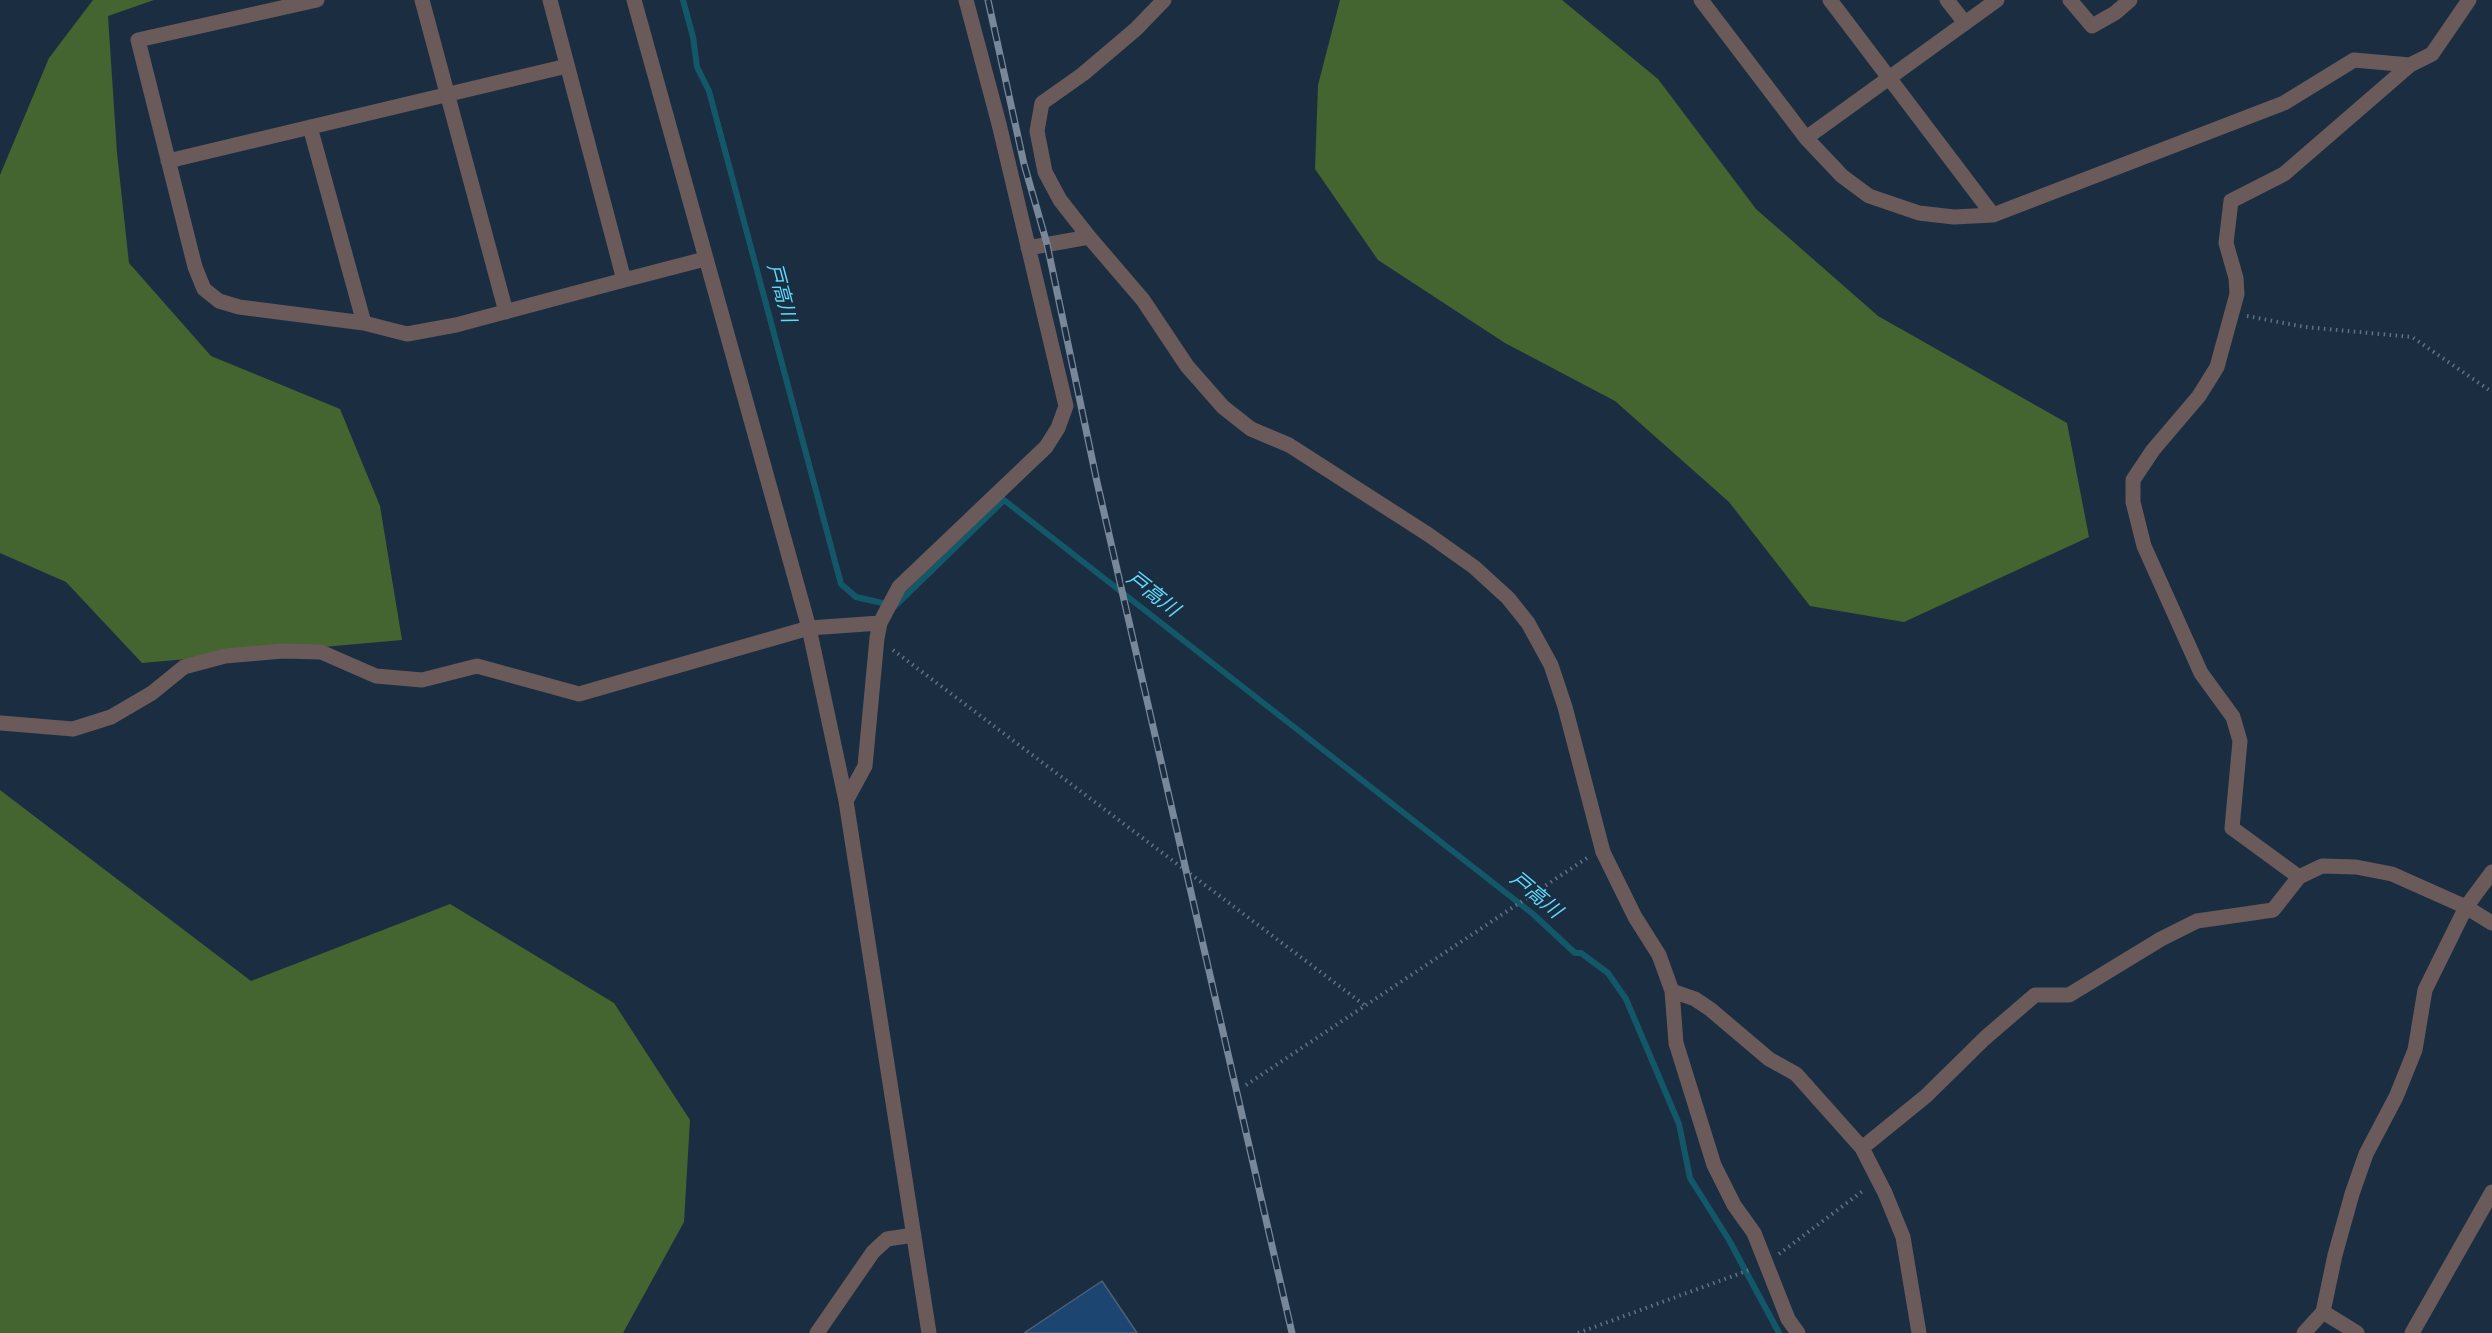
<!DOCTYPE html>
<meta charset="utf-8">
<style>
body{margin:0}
canvas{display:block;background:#1a2d41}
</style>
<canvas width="2492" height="1333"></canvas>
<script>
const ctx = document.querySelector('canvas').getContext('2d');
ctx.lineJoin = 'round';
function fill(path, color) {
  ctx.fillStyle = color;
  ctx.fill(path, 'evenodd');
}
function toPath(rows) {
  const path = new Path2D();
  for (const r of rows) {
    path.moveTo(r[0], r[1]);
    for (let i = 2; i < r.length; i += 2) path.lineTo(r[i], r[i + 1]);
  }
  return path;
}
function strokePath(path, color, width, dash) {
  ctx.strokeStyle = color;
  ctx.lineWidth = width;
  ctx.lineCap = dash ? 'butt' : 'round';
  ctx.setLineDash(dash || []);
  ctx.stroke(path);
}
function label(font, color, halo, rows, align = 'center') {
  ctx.font = font + ' Jost,"Noto Sans JP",sans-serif';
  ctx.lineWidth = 4.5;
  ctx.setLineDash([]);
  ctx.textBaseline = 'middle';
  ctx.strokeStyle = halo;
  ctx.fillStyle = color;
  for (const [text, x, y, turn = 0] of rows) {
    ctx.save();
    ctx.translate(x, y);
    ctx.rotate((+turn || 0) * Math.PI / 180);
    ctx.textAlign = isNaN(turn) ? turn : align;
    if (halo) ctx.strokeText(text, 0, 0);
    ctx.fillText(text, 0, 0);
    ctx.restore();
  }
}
const forest = toPath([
 [93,0,154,0,108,16,117,153,129,263,211,356,340,409,380,506,402,640,142,663,66,582,0,553,0,175,49,58],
 [1340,0,1562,0,1658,79,1756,209,1878,316,2067,423,2089,537,1904,622,1810,606,1729,502,1615,401,1505,343,1378,260,1315,169,1318,85],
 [0,790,251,981,450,904,614,1003,690,1120,684,1222,623,1333,0,1333]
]);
const stream = toPath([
 [683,0,693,37,697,67,709,91,841,584,856,597,895,606,1004,500,1533,914,1575,953,1581,953,1608,973,1626,999,1679,1124,1690,1178,1729,1240,1779,1333]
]);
const building = toPath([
 [1102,1281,1137,1333,1024,1333,1102,1281]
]);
const path = toPath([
 [2247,316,2305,327,2412,337,2492,392],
 [893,650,1367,1007],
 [1246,1085,1587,858],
 [1779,1254,1864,1190],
 [1578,1333,1752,1269]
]);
const minor = toPath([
 [317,0,138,40,195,267,204,289,219,301,239,307,364,323,407,334,456,325,624,280],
 [422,0,506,312],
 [550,0,624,280,705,259],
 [634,0,809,628,846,801,929,1333],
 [1701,0,1806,138,1842,176,1869,196,1919,213,1954,217,1993,215,2284,103,2354,60,2410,65],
 [1830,0,1993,215],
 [1947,0,1965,23],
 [2070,0,2092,26,2115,13,2130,0],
 [310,127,364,323],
 [1806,138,1997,0],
 [168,161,567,66],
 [1089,237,1060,200,1045,172,1037,131,1042,103,1083,74,1136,29,1164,0],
 [1028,248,1089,237,1143,300,1187,366,1223,407,1251,429,1289,445,1429,535,1474,567,1508,598,1528,623,1551,665,1565,707,1603,852,1635,917,1659,955,1672,991,1676,1043,1714,1165,1734,1205,1754,1233,1788,1319,1798,1333],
 [1,723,73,729,111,717,152,693,184,667,225,656,283,651,321,652,376,676,422,680,477,666,579,694,809,628,880,623],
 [846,801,865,766,877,638,880,623,899,587,1046,447,1058,428,1066,406,999,124,966,0],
 [2299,877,2232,828,2240,741,2233,717,2201,673,2144,546,2133,502,2133,480,2153,450,2199,396,2217,367,2237,294,2236,278,2226,243,2231,201,2284,174,2410,65,2432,54,2469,0],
 [1672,991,1695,999,1710,1009,1769,1059,1796,1074,1862,1148,1885,1193,1903,1237,1919,1333],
 [1862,1148,1926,1096,1985,1038,2035,995,2069,995,2161,939,2197,921,2273,910,2299,877,2322,866,2356,867,2392,874,2466,907,2492,923],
 [2323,1312,2357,1333],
 [817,1333,873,1252,887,1239,914,1235],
 [2304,1333,2323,1312,2335,1255,2352,1194,2366,1154,2396,1097,2415,1050,2425,990,2466,907,2492,872],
 [2412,1333,2492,1192]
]);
const rail = toPath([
 [988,0,1024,164,1047,244,1097,482,1292,1333]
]);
const waterNames = [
 ["戸高川",780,293,75],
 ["戸高川",1152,595,38],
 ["戸高川",1535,896,40]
];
fill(forest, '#446430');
strokePath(stream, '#135868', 6);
fill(building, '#1c4671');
strokePath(building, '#4c6178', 1.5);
strokePath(path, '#617183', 4, [1.5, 4.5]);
strokePath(minor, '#6a5a5a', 15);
strokePath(rail, '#798899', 7);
strokePath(rail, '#1a2d41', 4.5, [14]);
label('italic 20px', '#5fdafa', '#1a2d41', waterNames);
</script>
